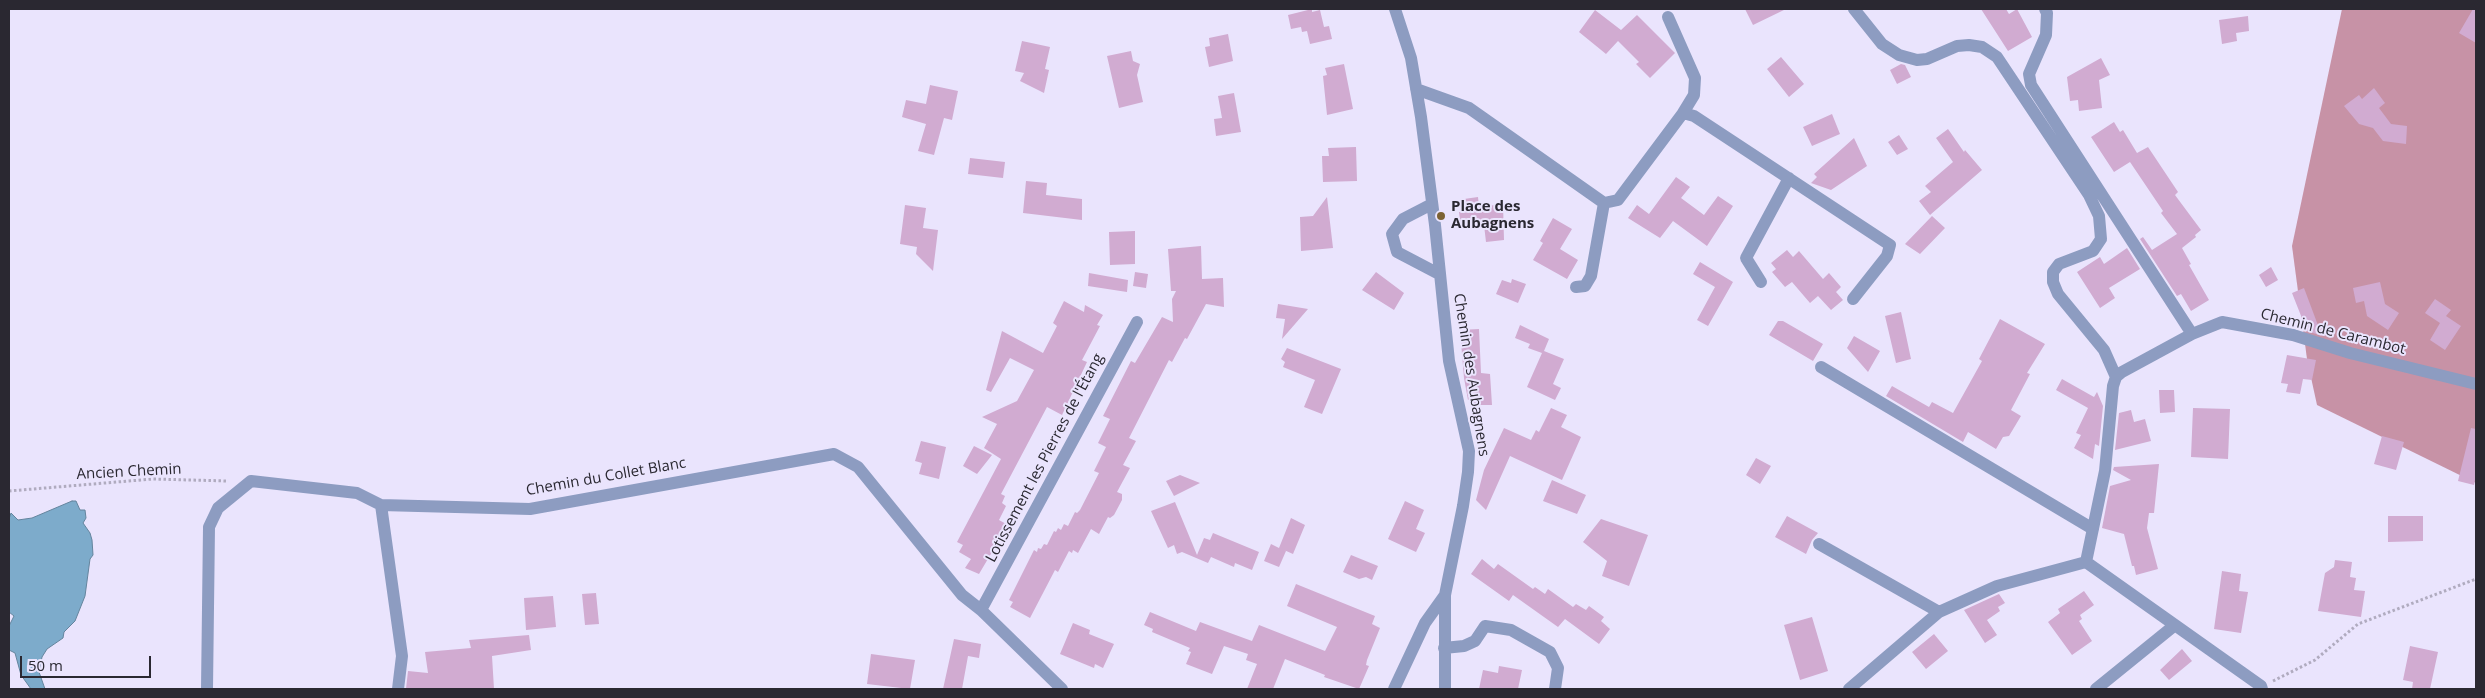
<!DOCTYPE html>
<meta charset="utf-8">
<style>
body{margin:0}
#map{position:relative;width:2485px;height:698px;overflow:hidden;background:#eae4fd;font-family:"Open Sans",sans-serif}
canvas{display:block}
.frame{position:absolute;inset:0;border:10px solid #2a2831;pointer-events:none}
.scale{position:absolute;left:20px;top:656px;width:131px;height:22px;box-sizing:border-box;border:2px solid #2a2831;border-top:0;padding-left:6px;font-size:15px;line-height:18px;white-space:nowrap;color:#2a2831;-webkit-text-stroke:4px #eae4fd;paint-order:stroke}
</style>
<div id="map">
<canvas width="2485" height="698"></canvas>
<div class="frame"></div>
<div class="scale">50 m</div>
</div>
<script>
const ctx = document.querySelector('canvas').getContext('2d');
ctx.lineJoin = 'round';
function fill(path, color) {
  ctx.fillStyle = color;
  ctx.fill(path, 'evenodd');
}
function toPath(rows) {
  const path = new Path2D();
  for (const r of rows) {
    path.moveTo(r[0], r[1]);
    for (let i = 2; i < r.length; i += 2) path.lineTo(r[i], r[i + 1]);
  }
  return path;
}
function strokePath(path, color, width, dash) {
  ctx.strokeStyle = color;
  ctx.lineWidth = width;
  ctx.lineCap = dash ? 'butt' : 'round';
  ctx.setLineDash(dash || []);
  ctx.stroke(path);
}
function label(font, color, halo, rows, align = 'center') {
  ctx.font = font + ' "Open Sans",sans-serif';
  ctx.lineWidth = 4;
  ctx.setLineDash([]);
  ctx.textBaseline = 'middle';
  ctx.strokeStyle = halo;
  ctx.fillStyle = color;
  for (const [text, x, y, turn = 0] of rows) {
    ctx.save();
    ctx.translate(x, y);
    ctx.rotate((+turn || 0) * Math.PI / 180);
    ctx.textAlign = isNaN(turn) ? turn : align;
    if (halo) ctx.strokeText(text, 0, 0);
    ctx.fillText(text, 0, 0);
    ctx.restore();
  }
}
const forest = toPath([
 [2342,9,2476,9,2476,483,2317,405,2307,359,2292,246]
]);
const water = toPath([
 [72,501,76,501,80,510,85,510,86,518,83,523,90,533,92,540,93,555,90,559,85,596,75,621,64,632,63,638,47,649,42,657,39,672,45,689,31,689,21,675,15,653,9,650,9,626,14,616,9,612,9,519,11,513,18,520,32,518,72,501]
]);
const building = toPath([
 [1312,9,1312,12,1320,10,1324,27,1329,26,1332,39,1310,44,1307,31,1302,32,1301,27,1291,29,1288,15],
 [1745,9,1786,9,1753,25],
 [1981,9,2006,9,2009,14,2017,9,2032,37,2008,51],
 [2473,9,2476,9,2476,43,2459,33],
 [1595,10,1621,30,1637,15,1675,53,1650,78,1636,64,1639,62,1618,41,1606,54,1579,32],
 [2248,16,2249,31,2236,33,2237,41,2222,44,2219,20],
 [1228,34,1233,61,1209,67,1205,47,1210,46,1209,38],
 [1022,41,1050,47,1045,69,1049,70,1044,93,1020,81,1024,73,1015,71],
 [1131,51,1133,61,1140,64,1137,75,1143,102,1119,108,1107,56],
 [1781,57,1804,84,1789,97,1767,69],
 [2101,58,2110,75,2099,80,2102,108,2079,111,2078,100,2070,101,2067,77],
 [1344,64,1353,109,1327,115,1323,76,1327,75,1325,68],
 [1901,64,1905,65,1911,77,1897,84,1890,70],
 [930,85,958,91,952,120,944,118,934,155,918,151,926,124,902,117,906,100,926,104],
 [2374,88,2385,103,2379,108,2391,124,2407,126,2406,144,2383,141,2373,128,2359,124,2344,106,2359,95,2362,99],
 [1234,93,1241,132,1216,136,1214,119,1222,118,1218,96],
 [1832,114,1840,134,1812,146,1803,127],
 [2114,122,2120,132,2123,130,2137,153,2148,147,2178,192,2175,195,2201,230,2195,235,2196,237,2182,248,2191,264,2189,265,2209,300,2191,311,2181,294,2177,296,2140,239,2143,237,2152,250,2177,234,2161,213,2163,211,2130,162,2114,172,2091,137],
 [1948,129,1964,152,1965,150,1982,170,1930,215,1919,201,1931,192,1925,186,1953,162,1936,138],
 [1899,135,1908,149,1897,155,1888,142],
 [1854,138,1867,166,1831,190,1811,183,1817,177,1814,174],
 [1356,147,1357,181,1323,182,1322,156,1329,156,1328,148],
 [970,158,1005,162,1003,178,968,174],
 [1676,177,1690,187,1681,198,1704,215,1718,196,1733,206,1707,246,1673,221,1660,238,1628,218,1637,205,1649,214],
 [1026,181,1047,183,1046,195,1082,199,1082,220,1023,213],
 [1327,197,1333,248,1301,251,1300,217,1313,216],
 [1478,197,1479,207,1503,204,1504,240,1486,242,1484,225,1461,228,1459,212,1465,211,1464,199],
 [905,205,926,208,923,228,938,230,933,271,916,254,917,247,900,244],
 [1932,216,1945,228,1920,254,1905,244],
 [1553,218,1572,229,1560,249,1578,260,1567,279,1533,260,1543,243,1540,241],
 [1135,231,1135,264,1110,265,1109,232],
 [1201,246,1202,279,1223,278,1224,307,1206,304,1187,339,1185,338,1172,362,1169,360,1129,438,1136,441,1123,465,1130,468,1117,492,1122,494,1122,500,1114,515,1110,518,1108,517,1099,534,1091,529,1078,553,1073,550,1072,553,1069,551,1058,572,1055,570,1030,618,1010,607,1013,602,1009,600,1034,550,1037,552,1038,548,1041,549,1044,544,1047,545,1054,531,1056,532,1058,528,1061,530,1064,524,1068,526,1075,512,1077,513,1080,510,1099,473,1094,471,1106,447,1098,443,1110,419,1103,416,1131,361,1135,363,1162,317,1173,322,1172,299,1176,291,1171,291,1168,249],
 [2127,248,2140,269,2109,288,2115,298,2100,308,2077,272,2100,257,2104,264],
 [1787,250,1793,257,1799,251,1823,279,1829,273,1841,287,1836,292,1843,300,1831,310,1818,296,1810,303,1792,282,1785,287,1772,272,1776,269,1771,263],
 [1700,262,1733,282,1708,326,1697,320,1715,287,1693,274],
 [2271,267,2278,280,2266,287,2259,275],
 [1135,272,1148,274,1146,288,1133,286],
 [1376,272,1404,293,1394,310,1362,290],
 [1089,273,1128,280,1127,292,1088,286],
 [1512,279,1526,284,1518,303,1496,294,1502,280,1511,283],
 [2380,282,2385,304,2399,313,2388,330,2367,316,2364,301,2356,303,2353,288],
 [2304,288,2322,336,2307,331,2292,293],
 [2435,299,2451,310,2446,316,2461,326,2445,350,2430,340,2440,323,2425,313],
 [1064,301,1084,312,1085,305,1103,315,1097,325,1100,326,1082,360,1087,362,1062,415,1047,407,1001,494,1005,496,1002,503,1006,506,999,520,1008,525,979,574,965,568,971,559,959,552,963,545,957,542,1001,459,984,448,997,424,982,417,1017,401,1034,370,1010,358,991,392,986,390,1002,331,1043,353,1057,326,1053,323],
 [1278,304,1308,309,1282,339,1285,319,1276,318],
 [1901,312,1911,359,1896,363,1885,316],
 [2000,319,2045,344,2027,373,2030,374,2011,410,2021,416,2009,436,2003,437,1996,449,1968,432,1963,442,1886,396,1892,386,1929,407,1932,402,1953,413,1982,361,1979,359],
 [1778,321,1783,321,1823,344,1813,361,1769,335],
 [1520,325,1549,339,1544,351,1564,359,1553,384,1561,388,1555,400,1527,387,1542,353,1528,348,1530,344,1515,338],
 [1479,329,1481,373,1490,374,1492,405,1473,405,1473,400,1468,400,1464,378,1460,330],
 [1854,336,1880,351,1868,372,1847,348],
 [1287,348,1341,369,1322,414,1304,407,1315,380,1283,367,1285,362,1281,359],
 [2287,355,2316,360,2312,380,2303,379,2300,394,2286,392,2288,384,2281,383],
 [2062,379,2094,397,2097,392,2103,406,2099,446,2095,444,2093,459,2074,448,2081,435,2076,433,2088,408,2056,390],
 [2159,390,2174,390,2175,412,2160,413],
 [1551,408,1567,415,1561,427,1581,437,1562,480,1510,456,1486,510,1476,500,1484,470,1504,428,1531,440,1536,430,1539,432],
 [2193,408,2230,409,2228,459,2191,457],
 [2131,410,2134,422,2145,419,2151,441,2115,450,2119,413],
 [2471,428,2476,429,2476,475,2474,485,2458,481],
 [2382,436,2404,442,2396,470,2374,464],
 [921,441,946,447,939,479,919,474,922,463,915,461],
 [974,446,992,455,977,474,963,466],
 [1756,458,1771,466,1760,484,1746,475],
 [2159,464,2154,513,2149,513,2147,528,2158,569,2136,575,2134,566,2132,566,2124,534,2102,528,2110,486,2131,480,2113,470,2114,467],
 [1180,475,1200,483,1174,496,1166,481],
 [1552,480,1586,495,1577,514,1543,501],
 [1405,501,1424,510,1416,529,1425,533,1416,552,1388,539],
 [1175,502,1197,555,1204,538,1210,540,1213,533,1259,552,1252,570,1235,563,1234,567,1211,557,1208,563,1182,552,1177,554,1174,545,1168,548,1151,511],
 [1787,516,1818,533,1812,540,1806,554,1775,537],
 [2388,516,2423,516,2423,541,2388,542],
 [1291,518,1305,525,1293,554,1284,550,1286,551,1279,567,1264,561,1271,544,1279,548],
 [1601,519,1648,535,1629,586,1602,576,1607,561,1583,542],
 [1351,555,1378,566,1372,580,1366,577,1359,579,1343,572],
 [1482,559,1494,569,1498,564,1533,589,1535,587,1545,594,1548,589,1573,607,1576,604,1586,610,1589,606,1604,617,1601,621,1610,629,1599,644,1565,619,1558,627,1513,595,1509,601,1471,574],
 [2335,560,2352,562,2350,577,2356,578,2354,590,2365,591,2361,617,2318,611,2325,573,2334,567],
 [2222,571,2241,574,2239,591,2248,592,2241,633,2214,629],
 [1296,584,1375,616,1372,624,1380,628,1367,660,1366,665,1369,666,1359,689,1324,677,1325,675,1285,659,1273,689,1247,689,1257,664,1246,660,1248,654,1224,646,1212,674,1186,664,1191,652,1188,651,1190,648,1152,632,1153,629,1144,625,1150,612,1196,631,1200,622,1252,641,1259,625,1325,651,1337,627,1287,606],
 [2084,591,2094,605,2080,615,2082,619,2079,621,2092,641,2072,655,2048,622,2060,613,2058,609],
 [596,593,599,624,585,625,582,594],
 [1999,594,2005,603,1998,607,2000,611,1987,620,1997,635,1985,643,1964,610],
 [553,596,556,627,526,630,524,598],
 [1812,617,1828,671,1800,680,1784,625],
 [1073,623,1090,630,1089,634,1114,644,1103,668,1095,664,1094,668,1060,654],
 [1934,634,1948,651,1926,669,1912,652],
 [529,635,531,650,492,656,494,689,406,689,408,671,428,673,425,652,471,648,469,640],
 [954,639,981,644,979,658,968,656,962,689,943,689],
 [2410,646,2438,652,2430,689,2412,689,2413,682,2403,680],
 [2182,649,2192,661,2169,680,2160,670],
 [871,654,915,660,910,689,867,684],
 [1499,666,1522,670,1518,689,1479,689,1483,670,1498,673]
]);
const path = toPath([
 [9,491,153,479,228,481],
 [2273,681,2315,660,2358,624,2476,579]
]);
const minor = toPath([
 [1395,9,1411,58,1421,117,1435,225,1449,361,1469,451,1468,472,1463,506,1445,595,1445,689],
 [1854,9,1882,44,1899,55,1917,60,1927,59,1957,46,1969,45,1982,47,1997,57,2089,195,2099,216,2101,239,2093,251,2059,264,2053,272,2053,282,2058,294,2104,350,2116,377],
 [2045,9,2047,13,2046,35,2029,74,2031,85,2192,334],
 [1668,17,1695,78,1694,95,1683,113],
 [1416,89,1469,108,1604,203,1618,200,1683,113,1694,116,1890,245,1887,256,1853,299],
 [1432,204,1403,219,1392,234,1397,252,1439,274],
 [1761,282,1746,258,1789,178],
 [1576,287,1585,286,1591,276,1604,203],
 [1821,367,2093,529],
 [381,505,402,656,398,689],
 [1819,544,1939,612],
 [2086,562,2261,686,2262,689],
 [981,610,1137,322],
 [1444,648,1464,646,1475,641,1485,626,1511,630,1550,652,1558,668,1555,689],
 [207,689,209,527,218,508,251,481,357,493,381,505,530,509,834,454,858,467,962,595,981,610,1062,689],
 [1394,689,1425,623,1445,595],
 [1849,689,1939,612,1997,586,2086,562,2105,471,2113,386,2116,377,2122,372,2192,334,2222,322,2293,335,2350,353,2476,384],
 [2096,689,2175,625]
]);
const markers = [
 [1441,216,5,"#7c6233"]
];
const poiNames = [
 ["Place des",1451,207],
 ["Aubagnens",1451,224]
];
const streetNames = [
 ["Chemin de Carambot",2333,332,14],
 ["Chemin des Aubagnens",1471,375,81],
 ["Lotissement les Pierres de l'Étang",1045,458,-62],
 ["Ancien Chemin",129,472,-3],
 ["Chemin du Collet Blanc",606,477,-10]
];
fill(forest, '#c792a6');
fill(water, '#7dabcb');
strokePath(water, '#64849d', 1);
fill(building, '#d1abd1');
strokePath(path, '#b0abbf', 3, [2.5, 2.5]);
strokePath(minor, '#8d9cc1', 12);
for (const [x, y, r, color] of markers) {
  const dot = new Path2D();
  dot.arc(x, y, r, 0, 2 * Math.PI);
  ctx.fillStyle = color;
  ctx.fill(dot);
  strokePath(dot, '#eae4fd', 2);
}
label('bold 15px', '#2a2831', '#eae4fd', poiNames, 'left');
label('15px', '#2a2831', '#eae4fd', streetNames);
</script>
